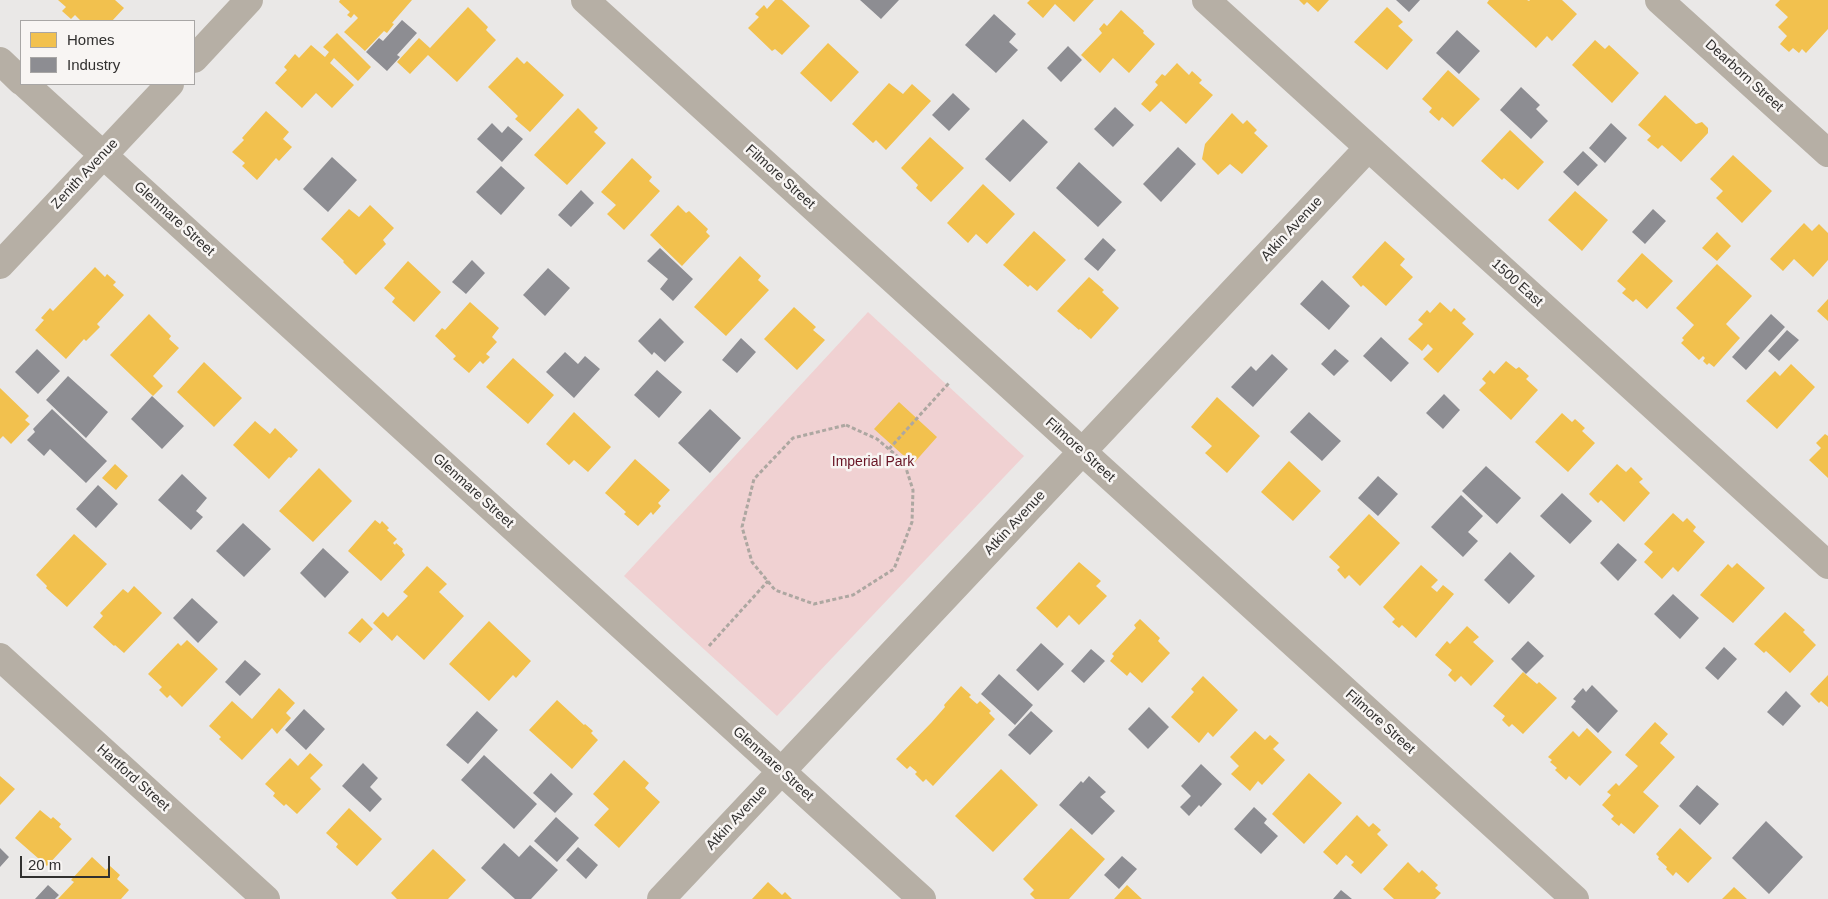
<!DOCTYPE html>
<style>
body{margin:0}
#map{position:relative;width:1828px;height:899px;overflow:hidden;background:#eae8e7;font-family:Arial,sans-serif}
canvas{display:block}
.legend{position:absolute;left:20px;top:20px;width:175px;height:65px;box-sizing:border-box;background:#f8f5f3;border:1px solid #a8a6a5;margin:0;padding:6px 9px;list-style:none;font-size:15px;color:#31302f}
.legend li{display:flex;align-items:center;gap:10px;height:25px}
.legend b{width:25px;border:1px solid #a8a6a5}
.scale{position:absolute;left:20px;top:856px;width:90px;height:22px;box-sizing:border-box;border:2px solid #31302f;border-top:0;padding-left:6px;font-size:15px;line-height:18px;white-space:nowrap;color:#31302f;-webkit-text-stroke:4px #f8f5f3;paint-order:stroke}
</style>
<div id="map">
<canvas width="1828" height="899"></canvas>
<ul class="legend">
<li><b style="height:14px;background:#f2c14e"></b>Homes</li>
<li><b style="height:14px;background:#8d8d92"></b>Industry</li>
</ul>
<div class="scale">20 m</div>
</div>
<script>
const ctx = document.querySelector('canvas').getContext('2d');
ctx.lineJoin = 'round';
function fill(path, color) {
  ctx.fillStyle = color;
  ctx.fill(path, 'evenodd');
}
function toPath(rows) {
  const path = new Path2D();
  for (const r of rows) {
    path.moveTo(r[0], r[1]);
    for (let i = 2; i < r.length; i += 2) path.lineTo(r[i], r[i + 1]);
  }
  return path;
}
function strokePath(path, color, width, dash) {
  ctx.strokeStyle = color;
  ctx.lineWidth = width;
  ctx.lineCap = dash ? 'butt' : 'round';
  ctx.setLineDash(dash || []);
  ctx.stroke(path);
}
function label(font, color, halo, rows, align = 'center') {
  ctx.font = font + ' Arial,sans-serif';
  ctx.lineWidth = 5;
  ctx.setLineDash([]);
  ctx.textBaseline = 'middle';
  ctx.strokeStyle = halo;
  ctx.fillStyle = color;
  for (const [text, x, y, turn = 0] of rows) {
    ctx.save();
    ctx.translate(x, y);
    ctx.rotate((+turn || 0) * Math.PI / 180);
    ctx.textAlign = isNaN(turn) ? turn : align;
    if (halo) ctx.strokeText(text, 0, 0);
    ctx.fillText(text, 0, 0);
    ctx.restore();
  }
}
const green = toPath([
 [868,312,1024,456,777,716,624,576]
]);
const homes = toPath([
 [58,0,115,0,124,8,112,21,81,21,75,15,71,19,62,11,66,7],
 [340,0,412,0,392,23,394,24,387,33,384,31,365,51,344,32,358,18,354,14,351,18,347,15,350,12,339,2],
 [775,0,782,0,810,26,782,55,775,49,772,51,748,28,759,17,755,14,764,5,767,9],
 [1030,0,1094,0,1074,22,1055,4,1043,18,1027,3],
 [1299,0,1329,0,1318,12,1307,2,1304,5],
 [1489,0,1527,0,1529,1,1530,0,1562,0,1577,14,1552,41,1547,36,1536,48,1487,3],
 [1780,0,1828,0,1828,29,1806,53,1802,49,1799,53,1793,48,1789,52,1780,44,1787,36,1778,27,1788,17,1775,5],
 [468,7,488,27,486,30,496,40,457,82,428,55,410,74,397,62,419,38,430,48],
 [1387,7,1403,22,1398,26,1413,40,1387,70,1354,42],
 [1121,10,1144,31,1143,33,1155,44,1129,73,1113,58,1100,73,1081,55,1102,33,1099,29,1104,23,1107,26],
 [337,33,371,67,358,81,334,58,330,63,354,85,332,108,316,93,302,108,275,83,287,70,284,67,295,54,299,58,311,45,325,57,329,52,323,47],
 [1595,40,1605,49,1609,45,1639,73,1612,103,1572,65],
 [828,43,859,72,831,102,800,73],
 [517,57,524,64,527,61,564,95,530,132,515,119,518,116,488,87],
 [1177,63,1189,75,1192,71,1202,80,1199,83,1213,95,1186,124,1161,101,1150,112,1141,104,1158,85,1155,82,1162,74,1165,76],
 [1448,70,1480,99,1453,127,1442,117,1439,121,1429,112,1432,108,1422,99],
 [889,83,903,94,912,84,931,101,886,150,876,140,873,143,852,124],
 [1665,95,1696,124,1702,122,1708,128,1708,133,1681,162,1662,145,1658,149,1647,140,1651,136,1638,125],
 [578,108,598,128,594,132,606,143,567,185,534,155],
 [266,111,289,132,283,139,292,147,279,161,276,158,257,180,242,166,245,163,232,152,244,140,242,138],
 [1232,113,1243,124,1247,120,1257,130,1254,133,1268,146,1242,174,1230,164,1218,175,1202,159,1205,144],
 [1510,130,1544,162,1518,190,1504,178,1502,180,1481,161],
 [930,137,964,168,931,202,916,188,918,185,901,168],
 [1733,155,1772,191,1742,223,1716,198,1723,191,1710,179],
 [632,158,652,177,649,181,660,191,624,230,607,214,616,205,601,192],
 [983,184,1015,214,987,244,976,234,968,243,947,223],
 [1575,191,1608,220,1582,251,1548,220],
 [370,205,394,228,383,240,386,244,356,275,343,262,344,261,321,239,349,209,359,217],
 [678,205,686,213,689,211,708,229,706,232,710,236,682,266,650,235],
 [1804,223,1812,231,1819,224,1828,233,1828,260,1813,277,1794,259,1783,271,1770,259],
 [1034,231,1066,260,1037,291,1030,285,1028,287,1003,265],
 [1717,232,1731,246,1717,261,1702,248],
 [1385,241,1405,259,1400,265,1413,277,1386,306,1363,285,1361,287,1352,277],
 [1642,253,1673,281,1647,309,1636,299,1633,302,1622,293,1626,289,1617,281],
 [740,256,761,276,758,280,769,290,726,336,694,307],
 [408,261,441,292,414,322,392,302,395,298,384,288],
 [1717,264,1752,296,1726,324,1740,338,1714,367,1709,363,1707,365,1703,361,1705,358,1703,356,1699,360,1681,343,1684,340,1682,338,1694,325,1676,308],
 [95,267,105,277,107,274,116,282,113,285,124,295,97,324,100,327,86,341,84,339,66,359,35,330,44,320,41,318,50,308,53,311],
 [1089,277,1104,290,1102,292,1119,308,1091,339,1080,329,1079,330,1057,311],
 [1828,299,1828,321,1817,311],
 [470,302,499,328,492,337,497,342,486,354,490,357,483,364,480,361,469,373,453,359,456,356,435,336,442,328,445,330],
 [1440,302,1451,312,1454,308,1466,319,1462,323,1474,334,1438,373,1423,359,1433,349,1428,344,1422,351,1408,339,1423,324,1418,320,1427,310,1430,313],
 [794,307,816,327,813,330,825,340,797,370,764,339],
 [149,314,171,336,169,339,179,348,153,376,163,386,153,396,110,355],
 [513,358,554,395,528,424,486,387],
 [1506,361,1516,369,1519,367,1529,376,1526,379,1538,390,1511,420,1479,390,1486,383,1482,379,1490,370,1494,374],
 [204,362,242,398,214,427,177,392],
 [1791,364,1815,387,1777,429,1746,401,1775,371,1780,376],
 [0,388,29,416,25,420,30,424,11,444,3,436,0,439],
 [1217,397,1260,436,1227,473,1205,453,1212,446,1191,427],
 [899,402,937,437,913,464,874,429],
 [574,412,611,447,588,472,574,460,569,465,546,444],
 [1562,413,1572,422,1575,419,1585,428,1582,431,1595,443,1568,472,1535,442],
 [255,421,270,434,275,428,298,450,291,458,289,457,269,479,233,445],
 [1825,434,1828,436,1828,478,1809,460,1821,448,1816,443],
 [635,459,670,490,658,503,661,506,653,515,651,512,638,526,624,514,626,512,605,493],
 [1289,461,1321,491,1293,521,1261,492],
 [115,464,128,476,116,490,102,478],
 [1617,464,1626,472,1631,467,1643,479,1639,482,1650,493,1624,522,1601,500,1598,503,1589,494],
 [319,468,352,501,313,542,279,511],
 [1673,513,1683,522,1687,518,1696,527,1693,531,1705,542,1678,572,1673,567,1662,579,1644,562,1653,552,1644,544],
 [1369,514,1400,543,1360,586,1349,575,1345,579,1337,570,1340,567,1329,557],
 [375,520,380,524,382,521,389,528,387,530,397,539,393,543,395,545,396,543,403,549,402,551,405,555,381,581,348,551],
 [74,534,107,564,67,607,46,588,47,586,36,575],
 [1079,562,1101,581,1096,586,1107,596,1079,625,1069,615,1057,628,1036,608],
 [1737,563,1765,588,1733,623,1700,595,1728,564,1732,568],
 [1421,565,1438,580,1431,587,1437,592,1443,585,1454,594,1416,638,1402,625,1399,628,1392,622,1395,619,1383,607],
 [427,566,447,584,439,592,464,616,424,660,397,635,392,641,373,623,383,612,388,617,408,596,403,592],
 [134,586,162,613,124,653,115,645,114,646,93,627,103,616,100,613,123,589,128,593],
 [1785,612,1805,630,1803,632,1816,645,1790,673,1766,651,1764,653,1754,644],
 [362,618,373,629,360,643,348,633],
 [1140,619,1160,638,1158,641,1170,653,1142,683,1130,672,1127,676,1110,661,1114,656,1112,654,1136,628,1134,625],
 [489,621,531,661,516,678,513,675,489,701,449,664],
 [1467,626,1479,637,1473,642,1494,661,1471,686,1461,676,1455,682,1448,675,1452,670,1435,655,1447,641,1450,644],
 [187,640,218,669,182,707,170,695,167,698,159,690,162,687,148,674,178,643,181,646],
 [1523,672,1537,684,1539,682,1557,698,1523,734,1512,724,1509,727,1502,720,1505,716,1493,706],
 [1828,675,1828,707,1821,701,1819,703,1810,694],
 [1203,676,1238,710,1213,737,1208,732,1199,743,1171,717,1194,692,1191,689],
 [961,686,971,695,969,697,977,704,980,701,991,711,989,713,995,719,933,786,926,779,923,782,915,774,917,772,910,766,907,769,896,759,931,723,945,707,944,705],
 [279,688,295,703,286,713,291,718,277,734,272,728,242,760,219,739,221,737,209,726,232,701,252,719],
 [557,700,584,725,585,724,593,731,591,733,598,740,572,769,529,730],
 [1655,722,1668,734,1660,743,1675,757,1643,792,1659,806,1634,834,1621,823,1619,826,1611,819,1614,816,1602,805,1611,795,1607,792,1616,783,1619,786,1638,766,1625,755],
 [1587,728,1612,752,1580,786,1569,776,1566,780,1555,770,1557,768,1550,762,1552,760,1548,757,1573,731,1579,737],
 [1255,731,1265,740,1270,735,1279,743,1273,749,1285,760,1262,785,1258,781,1250,791,1231,774,1239,766,1230,757],
 [310,753,323,765,310,778,321,789,297,814,286,804,284,806,273,796,275,793,265,784,290,758,298,766],
 [624,760,649,783,645,788,660,802,619,848,594,825,609,809,593,794],
 [1001,769,1038,805,993,852,955,816],
 [1309,773,1342,803,1304,844,1272,814],
 [0,776,15,789,0,805],
 [349,808,382,839,357,866,336,847,338,844,326,833],
 [40,810,51,819,53,817,61,824,59,827,72,839,47,866,15,838],
 [1357,815,1369,827,1373,823,1381,830,1377,834,1388,845,1361,874,1351,865,1354,862,1346,855,1337,865,1323,852],
 [1071,828,1105,859,1069,899,1035,899,1030,894,1034,890,1023,879],
 [1680,828,1712,858,1688,883,1676,872,1673,876,1666,869,1667,867,1658,859,1659,857,1656,854],
 [433,849,466,880,448,899,397,899,391,893],
 [92,857,106,870,110,866,120,875,117,879,129,890,121,899,58,899,74,882,71,880],
 [1408,862,1419,873,1422,870,1438,885,1435,888,1441,893,1435,899,1394,899,1383,889],
 [768,882,782,895,785,892,792,899,752,899],
 [1127,885,1142,899,1114,899],
 [1734,887,1747,899,1722,899]
]);
const industry = toPath([
 [860,0,899,0,881,19],
 [1396,0,1420,0,1409,12],
 [994,14,1016,34,1009,42,1018,50,996,73,965,45],
 [402,20,417,33,397,55,400,57,387,71,366,52,379,38,383,41],
 [1457,30,1480,51,1459,74,1436,53],
 [1068,46,1082,60,1061,82,1047,68],
 [1521,87,1540,105,1536,109,1548,121,1531,139,1500,110],
 [953,93,970,109,949,131,932,115],
 [1115,107,1134,125,1113,147,1094,129],
 [1023,119,1048,142,1010,182,985,159],
 [492,123,502,133,508,126,523,139,502,162,477,139],
 [1611,123,1627,138,1605,163,1589,148],
 [1178,147,1196,164,1161,202,1143,184],
 [1583,151,1598,165,1578,186,1563,172],
 [332,157,357,180,328,212,303,189],
 [1079,162,1122,202,1098,227,1056,188],
 [501,166,525,188,501,215,476,192],
 [581,190,594,203,571,227,558,215],
 [1653,209,1666,221,1645,244,1632,232],
 [1103,238,1116,250,1098,271,1084,259],
 [660,248,693,279,673,301,660,289,668,279,647,261],
 [472,260,485,273,466,294,452,282],
 [548,268,570,288,545,316,523,295],
 [1322,280,1350,306,1329,330,1300,304],
 [1771,314,1785,327,1746,370,1732,357],
 [660,318,684,342,665,362,654,352,652,355,638,341],
 [1787,330,1799,340,1779,361,1768,351],
 [1381,337,1409,363,1391,382,1363,356],
 [741,338,756,352,737,373,722,360],
 [37,349,60,371,38,394,15,372],
 [1335,349,1349,361,1334,376,1321,364],
 [565,352,578,364,585,356,600,369,574,398,546,372],
 [1272,354,1288,369,1253,407,1231,387,1251,366,1256,371],
 [657,370,682,392,659,418,634,395],
 [68,376,108,412,86,438,46,400],
 [1444,394,1460,410,1443,429,1426,413],
 [152,396,184,426,162,449,131,419],
 [52,409,107,461,86,483,50,449,44,456,27,440,35,432,33,429],
 [710,409,741,438,710,473,678,443],
 [1309,412,1341,441,1322,461,1290,432],
 [1486,466,1521,498,1497,524,1462,491],
 [182,474,207,498,196,511,203,517,191,530,158,500],
 [1378,476,1398,494,1378,516,1358,498],
 [98,485,118,504,96,528,76,509],
 [1562,493,1592,521,1570,544,1540,516],
 [1461,495,1483,516,1468,532,1478,541,1463,557,1431,527],
 [243,523,271,549,244,577,216,551],
 [1618,543,1637,560,1618,581,1600,563],
 [323,548,349,572,325,598,300,573],
 [1510,552,1535,576,1509,604,1484,580],
 [1673,594,1699,618,1680,639,1654,614],
 [192,598,218,622,198,643,173,618],
 [1528,641,1544,656,1526,674,1511,659],
 [1041,643,1064,664,1038,691,1016,670],
 [1724,647,1737,659,1718,680,1705,668],
 [1091,649,1105,661,1084,683,1071,671],
 [245,660,261,674,240,696,225,682],
 [999,674,1033,705,1015,725,981,694],
 [1592,685,1618,711,1598,733,1571,707,1576,701,1573,699,1583,688,1586,692],
 [1786,691,1801,706,1783,726,1767,712],
 [1149,707,1169,727,1148,749,1128,729],
 [304,709,325,729,306,750,285,730],
 [477,711,498,730,468,764,446,745],
 [1031,711,1053,731,1030,755,1008,735],
 [484,755,537,804,514,829,461,780],
 [363,763,378,778,370,787,382,799,370,812,342,786],
 [1201,764,1222,784,1201,807,1199,805,1189,816,1180,807,1191,796,1181,786],
 [551,773,573,794,555,813,533,793],
 [1089,776,1106,792,1100,797,1115,811,1092,835,1059,805,1081,781,1083,783],
 [1697,785,1719,804,1700,825,1679,806],
 [1254,807,1267,819,1264,823,1278,836,1261,854,1234,829],
 [556,817,579,838,557,862,534,841],
 [1766,821,1803,857,1769,894,1732,858],
 [504,843,519,857,530,845,558,870,531,899,515,899,481,868],
 [578,847,598,865,586,879,566,860],
 [0,848,9,857,0,867],
 [1122,856,1137,869,1119,889,1104,875],
 [48,885,59,895,55,899,35,899],
 [1341,890,1352,899,1333,899]
]);
const path = toPath([
 [846,425,877,439,904,462,913,490,912,522,894,569,853,595,814,604,775,590,752,562,742,527,754,479,793,438,846,425],
 [889,449,949,383],
 [709,646,768,581]
]);
const street = toPath([
 [585,0,1575,899],
 [1206,0,1828,565],
 [1659,0,1828,153],
 [194,59,249,0],
 [0,61,21,81],
 [25,84,922,899],
 [0,265,170,84],
 [0,657,266,899],
 [661,899,1368,148]
]);
const streetNames = [
 ["Dearborn Street",1744,76,42],
 ["Zenith Avenue",85,174,-47],
 ["Filmore Street",780,177,42],
 ["Glenmare Street",174,219,42],
 ["Atkin Avenue",1292,229,-47],
 ["1500 East",1517,283,42],
 ["Filmore Street",1080,450,42],
 ["Glenmare Street",473,491,42],
 ["Atkin Avenue",1015,523,-47],
 ["Filmore Street",1380,722,42],
 ["Glenmare Street",773,764,42],
 ["Hartford Street",133,778,42],
 ["Atkin Avenue",737,818,-47]
];
const parkNames = [
 ["Imperial Park",873,462]
];
fill(green, '#f0d1d2');
fill(homes, '#f2c14e');
fill(industry, '#8d8d92');
strokePath(path, '#ada7a1', 3, [4, 2.5]);
strokePath(street, '#b6afa5', 28);
label('14px', '#31302f', '#f8f5f3', streetNames);
label('14px', '#681424', '#f8f5f3', parkNames);
</script>
